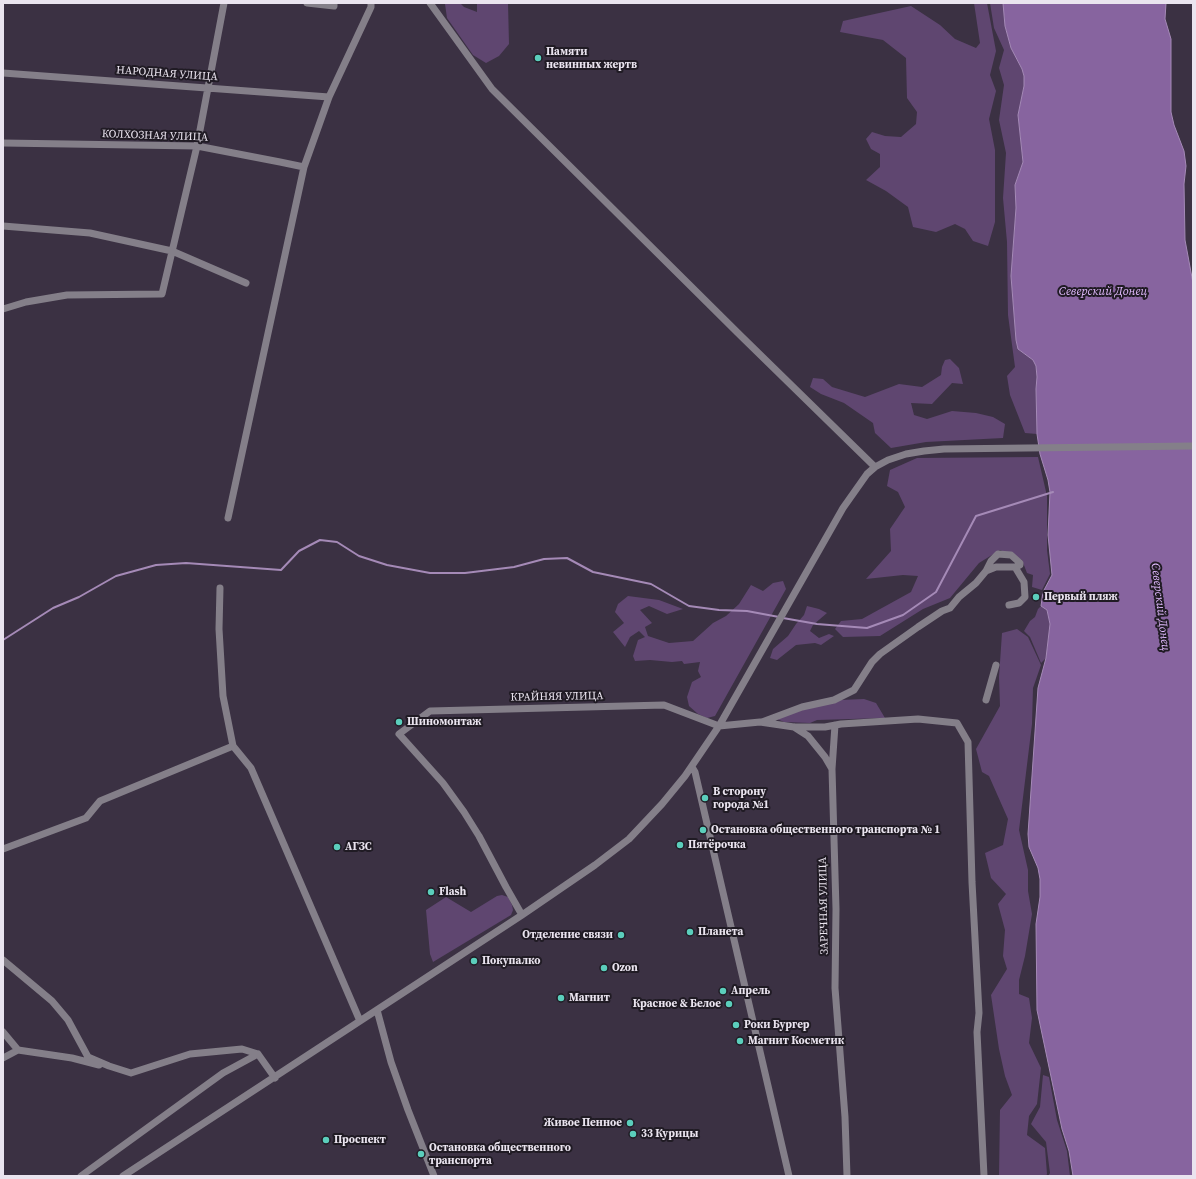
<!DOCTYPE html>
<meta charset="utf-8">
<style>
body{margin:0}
#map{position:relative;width:1196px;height:1179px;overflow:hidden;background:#3b3143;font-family:"Source Serif 4",serif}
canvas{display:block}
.frame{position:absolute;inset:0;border:4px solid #eae4ef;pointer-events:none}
</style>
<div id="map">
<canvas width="1196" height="1179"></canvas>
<div class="frame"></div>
</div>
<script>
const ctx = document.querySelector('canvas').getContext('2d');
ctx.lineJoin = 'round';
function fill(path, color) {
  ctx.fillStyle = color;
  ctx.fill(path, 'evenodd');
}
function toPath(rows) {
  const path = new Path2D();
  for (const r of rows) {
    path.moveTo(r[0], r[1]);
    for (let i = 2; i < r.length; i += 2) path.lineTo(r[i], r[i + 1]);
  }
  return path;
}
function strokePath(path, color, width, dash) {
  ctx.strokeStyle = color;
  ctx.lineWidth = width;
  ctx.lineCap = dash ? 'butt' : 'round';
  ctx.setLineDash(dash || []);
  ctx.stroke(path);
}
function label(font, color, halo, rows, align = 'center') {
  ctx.font = font + ' "Source Serif 4",serif';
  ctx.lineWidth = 4;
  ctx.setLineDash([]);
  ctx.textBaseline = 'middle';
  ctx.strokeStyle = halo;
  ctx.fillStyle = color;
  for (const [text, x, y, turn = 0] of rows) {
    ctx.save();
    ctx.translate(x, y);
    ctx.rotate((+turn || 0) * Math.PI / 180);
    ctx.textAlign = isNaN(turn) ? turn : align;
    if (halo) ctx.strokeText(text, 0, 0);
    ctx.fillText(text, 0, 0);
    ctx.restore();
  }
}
const green = toPath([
 [460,3,464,7,477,12,477,3,508,3,509,44,499,56,486,63,473,55,447,18,445,4],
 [974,3,987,3,996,51,990,75,996,91,989,119,995,150,995,222,988,246,973,241,965,229,955,224,936,232,913,227,908,207,886,191,866,180,880,167,880,154,871,149,866,139,872,132,885,136,901,137,916,124,917,112,907,98,906,58,883,40,840,32,843,21,911,6,940,25,955,39,976,48,980,43],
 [990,3,1003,3,1005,26,1011,48,1022,69,1024,76,1024,86,1018,115,1023,162,1015,185,1016,208,1011,276,1016,340,1018,349,1033,360,1036,366,1037,377,1036,389,1037,434,1025,433,1010,395,1007,376,1015,367,1008,315,1007,242,1003,198,1006,153,999,120,1004,85,999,68,1004,50,994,28],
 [950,359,959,368,963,384,952,383,932,404,911,403,914,415,927,419,952,411,976,413,993,417,1005,424,1003,438,926,442,891,448,875,433,873,423,844,403,821,394,810,387,813,378,823,379,832,387,865,397,899,384,922,387,941,375,942,367,945,360],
 [1038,457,1047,496,1047,550,1050,574,1042,590,1032,587,1033,575,1027,573,1022,560,1000,550,979,563,950,598,923,609,880,636,843,637,835,629,841,621,862,619,911,592,918,576,903,575,866,579,891,551,890,529,905,507,898,492,887,486,890,470,917,458],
 [783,581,786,589,715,716,707,718,698,714,689,706,687,697,692,682,701,677,698,671,700,662,684,664,682,661,672,662,650,660,635,661,633,656,638,640,645,637,639,631,630,637,625,647,613,632,624,623,615,612,618,604,628,596,659,600,683,609,667,614,649,606,640,610,652,623,645,627,648,636,669,643,693,641,713,623,726,616,739,604,751,585,763,591,773,583],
 [807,606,819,609,827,613,813,625,810,631,819,638,829,634,834,636,821,645,815,643,796,645,777,660,770,658,773,649,788,636,796,624,804,615],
 [1041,606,1047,610,1050,624,1046,658,1041,663,1030,637,1024,631,1030,621,1035,617,1038,609],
 [1017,629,1028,637,1041,665,1033,688,1032,724,1019,830,1028,870,1028,891,1032,914,1025,956,1019,980,1019,994,1029,998,1032,1018,1029,1043,1041,1068,1037,1104,1029,1116,1027,1135,1045,1148,1047,1174,1046,1176,999,1176,1000,1110,1012,1095,1005,1076,999,1049,991,995,1007,969,1003,956,1005,930,998,904,1006,894,991,878,985,853,1003,845,1008,819,989,776,982,772,976,749,1000,706,999,677,1002,633],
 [864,699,876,703,885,718,817,720,810,723,784,722,777,719,802,710,840,700],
 [502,895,508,897,512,905,513,910,511,915,433,962,430,954,426,910,446,897,471,912,497,896],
 [1043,1075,1049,1077,1057,1120,1067,1151,1070,1176,1048,1176,1050,1173,1046,1142,1031,1124,1040,1107]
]);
const water = toPath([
 [1003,3,1166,3,1165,19,1171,39,1171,112,1174,125,1184,151,1186,166,1184,184,1185,240,1193,283,1193,1176,1073,1176,1069,1151,1062,1129,1037,1010,1036,924,1040,897,1040,879,1038,868,1029,847,1028,834,1038,688,1046,658,1050,624,1047,610,1041,606,1043,592,1052,575,1048,535,1050,492,1048,480,1040,454,1037,434,1036,389,1037,377,1036,366,1033,360,1018,349,1016,340,1011,276,1016,208,1015,185,1023,162,1018,115,1024,86,1024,76,1022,69,1011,48,1005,26,1003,3]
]);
const stream = toPath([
 [783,618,817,624,867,628,903,615,936,592,976,516,1053,492],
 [3,640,53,608,79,597,116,576,156,565,186,563,281,570,299,551,320,540,337,542,359,556,387,565,430,573,465,573,514,567,544,559,567,558,593,572,651,584,689,606,719,610,747,611,779,617]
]);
const minor = toPath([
 [307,3,334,6,334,3],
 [430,3,492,89,741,336,875,467],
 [3,73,329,97],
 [3,143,197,146,280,162,304,167],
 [3,226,90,233,172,251,246,283],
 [3,309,26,302,67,295,162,294,197,146,224,3],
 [228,518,304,167,329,97,371,7,371,3],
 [220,588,219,629,223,696,233,746,251,768,360,1021],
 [1009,605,1019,603,1025,597,1024,582,1015,567],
 [986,700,996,665],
 [762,722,802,707,834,700,854,690,872,662,880,654,918,627,942,611,950,608,959,597,976,583,986,571,996,567,1015,567,1020,565,1020,563,1011,555,998,554,991,561,986,571],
 [795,727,825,727,841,724,918,719,957,723,968,742,972,882,979,1013,977,1032,984,1176],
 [692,767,695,772,789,1176],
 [832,769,835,725],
 [3,849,86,818,100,801,233,746],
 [522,915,506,887,479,836,464,812,443,783,399,734,430,711,664,705,719,726,760,722,794,727,808,736,825,757,832,769,836,909,835,988,845,1117,847,1176],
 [3,960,52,1001,68,1020,88,1057,109,1066,131,1073,190,1054,242,1049,258,1054,275,1078],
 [377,1010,391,1062,408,1110,434,1176],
 [3,1032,18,1050,72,1058,99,1065],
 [3,1058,18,1050],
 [81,1176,223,1073,258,1054],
 [123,1176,522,915,595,865,629,839,662,804,685,776,719,726,843,508,867,474,875,467,888,460,906,454,924,451,944,449,1193,446]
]);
const markers = [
 [538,58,4,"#5bcebc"],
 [1036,597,4,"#5bcebc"],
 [399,722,4,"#5bcebc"],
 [705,798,4,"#5bcebc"],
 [703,830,4,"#5bcebc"],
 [680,845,4,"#5bcebc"],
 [337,847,4,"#5bcebc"],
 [431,892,4,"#5bcebc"],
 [690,932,4,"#5bcebc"],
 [621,935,4,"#5bcebc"],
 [474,961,4,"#5bcebc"],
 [604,968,4,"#5bcebc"],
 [723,991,4,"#5bcebc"],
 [561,998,4,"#5bcebc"],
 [729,1004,4,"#5bcebc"],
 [736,1025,4,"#5bcebc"],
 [740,1041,4,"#5bcebc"],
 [630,1123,4,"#5bcebc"],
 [633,1134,4,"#5bcebc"],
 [326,1140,4,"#5bcebc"],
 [421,1154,4,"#5bcebc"]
];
const poiNames = [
 ["Памяти",546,52],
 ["невинных жертв",546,65],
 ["Первый пляж",1044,597],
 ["Шиномонтаж",407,722],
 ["В сторону",713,792],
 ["города №1",713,805],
 ["Остановка общественного транспорта № 1",711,830],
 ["Пятёрочка",688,845],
 ["АГЗС",345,847],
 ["Flash",439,892],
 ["Планета",698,932],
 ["Отделение связи",613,935,"right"],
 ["Покупалко",482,961],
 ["Ozon",612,968],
 ["Апрель",731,991],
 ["Магнит",569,998],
 ["Красное & Белое",721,1004,"right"],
 ["Роки Бургер",744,1025],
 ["Магнит Косметик",748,1041],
 ["Живое Пенное",622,1123,"right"],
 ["33 Курицы",641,1134],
 ["Проспект",334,1140],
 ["Остановка общественного",429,1148],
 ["транспорта",429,1161]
];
const streetNames = [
 ["НАРОДНАЯ УЛИЦА",167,74,4],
 ["КОЛХОЗНАЯ УЛИЦА",155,136,2],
 ["КРАЙНЯЯ УЛИЦА",557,697,-1],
 ["ЗАРЕЧНАЯ УЛИЦА",824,906,-91]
];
const waterNames = [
 ["Северский Донец",1103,292],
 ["Северский Донец",1160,607,83]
];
fill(green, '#5f4670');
fill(water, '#87649f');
strokePath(water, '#a58ab7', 1);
strokePath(stream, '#a58ab7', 2);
strokePath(minor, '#847f89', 7);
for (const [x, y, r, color] of markers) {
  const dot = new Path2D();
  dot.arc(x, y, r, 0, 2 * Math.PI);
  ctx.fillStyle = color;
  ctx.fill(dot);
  strokePath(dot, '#201b24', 1.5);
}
label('bold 11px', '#eae4ef', '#201b24', poiNames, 'left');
label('11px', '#eae4ef', '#201b24', streetNames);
label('italic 12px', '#e2bbff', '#201b24', waterNames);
</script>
